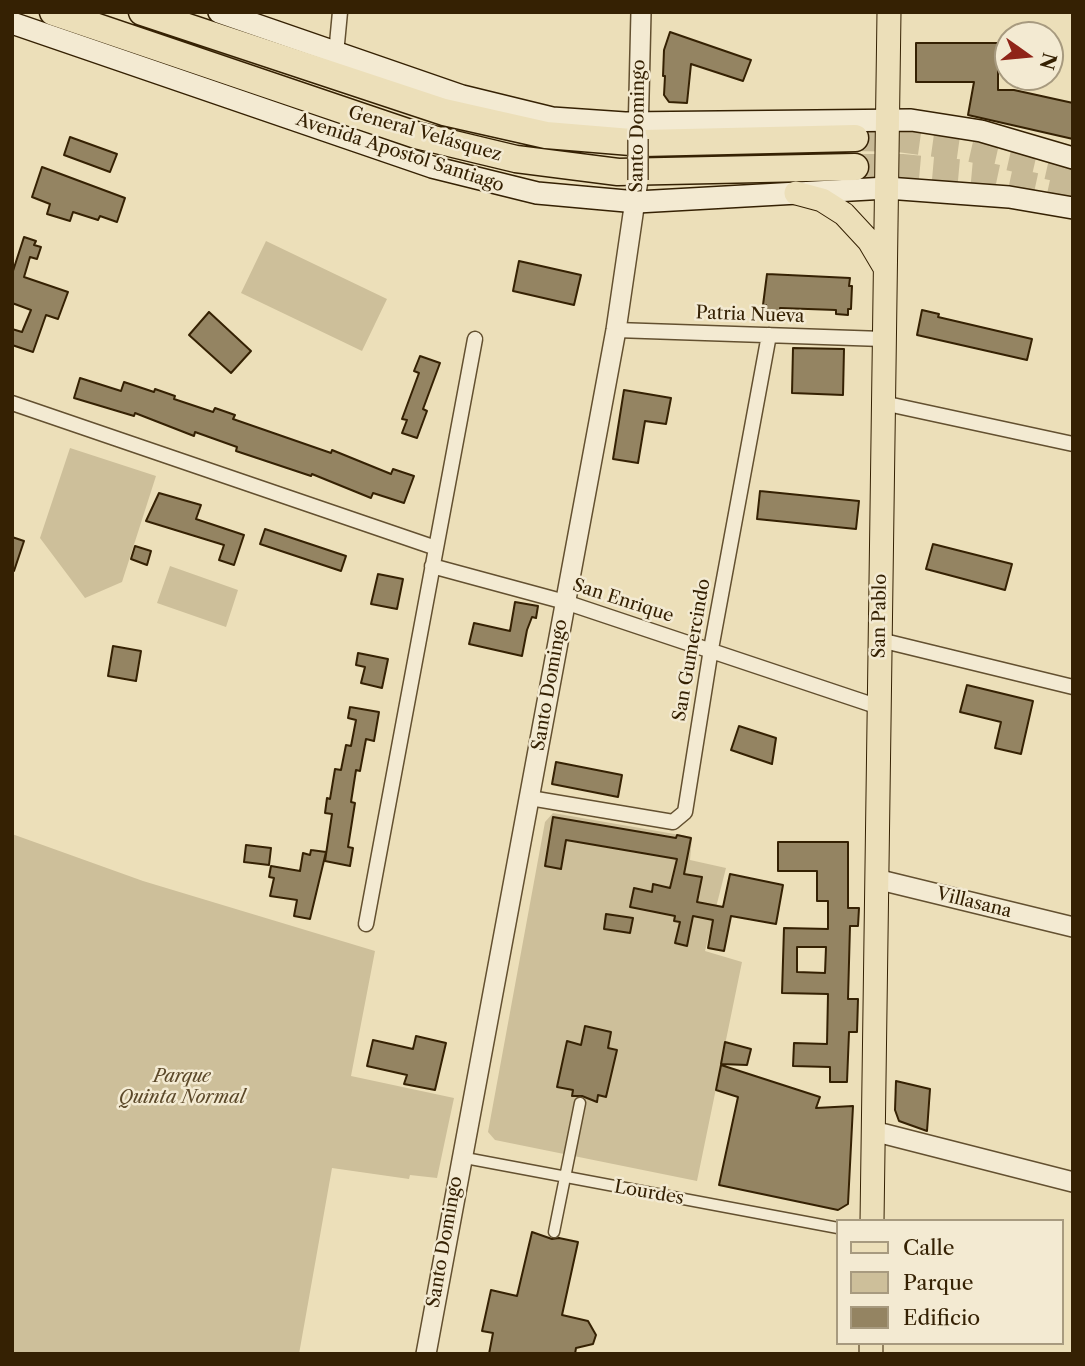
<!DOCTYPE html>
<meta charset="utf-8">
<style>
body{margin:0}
#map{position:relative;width:1085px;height:1366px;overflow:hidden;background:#ecdfb9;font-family:"Libre Caslon Text",serif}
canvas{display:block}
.frame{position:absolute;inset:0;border:14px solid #352103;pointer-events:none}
.legend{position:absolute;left:836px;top:1219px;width:228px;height:126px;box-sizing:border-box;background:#f3ead2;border:2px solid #a79a7f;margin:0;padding:9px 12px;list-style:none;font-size:21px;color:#352103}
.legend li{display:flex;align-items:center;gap:14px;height:35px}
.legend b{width:35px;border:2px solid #a79a7f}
.north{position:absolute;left:994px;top:21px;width:70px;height:70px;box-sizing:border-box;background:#f3ead2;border:2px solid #a79a7f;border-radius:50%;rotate:105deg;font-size:19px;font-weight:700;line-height:28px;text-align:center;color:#352103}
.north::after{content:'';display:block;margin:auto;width:24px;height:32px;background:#8f2418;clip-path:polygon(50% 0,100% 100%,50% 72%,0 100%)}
</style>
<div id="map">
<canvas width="1085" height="1366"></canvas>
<div class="frame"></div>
<ul class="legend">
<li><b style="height:9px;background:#ecdfb9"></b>Calle</li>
<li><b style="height:19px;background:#cdbf9a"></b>Parque</li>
<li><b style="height:19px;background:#948462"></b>Edificio</li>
</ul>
<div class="north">N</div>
</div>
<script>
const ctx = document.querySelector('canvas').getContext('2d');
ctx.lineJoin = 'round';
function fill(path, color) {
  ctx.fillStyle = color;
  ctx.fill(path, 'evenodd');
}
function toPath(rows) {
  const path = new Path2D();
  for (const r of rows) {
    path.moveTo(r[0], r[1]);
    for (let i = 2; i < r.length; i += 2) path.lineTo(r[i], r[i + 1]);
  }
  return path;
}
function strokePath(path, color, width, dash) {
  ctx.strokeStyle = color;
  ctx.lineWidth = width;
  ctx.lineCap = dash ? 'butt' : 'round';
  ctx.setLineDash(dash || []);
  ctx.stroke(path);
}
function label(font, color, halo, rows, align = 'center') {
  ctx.font = font + ' "Libre Caslon Text",serif';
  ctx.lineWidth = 5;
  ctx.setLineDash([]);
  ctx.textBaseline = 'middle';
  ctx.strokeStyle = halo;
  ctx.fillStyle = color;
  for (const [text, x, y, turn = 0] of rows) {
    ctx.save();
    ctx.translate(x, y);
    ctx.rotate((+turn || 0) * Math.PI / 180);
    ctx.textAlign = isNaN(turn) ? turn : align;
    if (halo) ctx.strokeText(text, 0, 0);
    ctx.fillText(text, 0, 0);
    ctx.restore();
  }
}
const green = toPath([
 [266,241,387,299,362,351,241,293],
 [70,448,156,476,122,582,85,598,40,538],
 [170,566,238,590,226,627,157,603],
 [553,813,692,837,690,860,726,868,705,951,742,962,697,1181,495,1140,488,1132,545,822],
 [12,834,143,881,375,951,351,1076,454,1098,437,1178,410,1175,409,1179,332,1168,299,1354,12,1354]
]);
const building = toPath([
 [670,32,751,60,743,81,691,64,687,103,669,102,664,95,665,76,663,76,664,50,670,32],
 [916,43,998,43,998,90,1014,90,1073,103,1073,139,968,115,974,82,916,82,916,43],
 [70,137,117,154,110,172,64,155,70,137],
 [42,167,125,198,117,222,100,216,98,220,73,212,70,221,47,214,50,204,32,197,42,167],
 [24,237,36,241,34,245,41,247,37,259,30,257,24,277,68,292,58,319,46,315,33,352,12,345,12,329,22,332,31,310,12,303,12,274,24,237],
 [519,261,581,275,574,305,513,291,519,261],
 [767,274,850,278,849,286,852,286,851,309,848,309,848,315,836,314,836,310,780,308,780,312,766,312,766,305,763,305,767,274],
 [922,310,939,314,938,317,1032,339,1027,360,917,335,922,310],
 [209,312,251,351,231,373,189,335,209,312],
 [793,348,844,349,843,395,792,393,793,348],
 [420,356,440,363,423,409,427,411,417,438,402,433,407,420,402,419,419,373,414,371,420,356],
 [80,378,121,391,124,382,154,392,155,389,175,396,174,399,213,412,215,408,235,415,233,419,331,453,332,450,391,474,393,469,414,476,404,503,373,493,371,498,312,474,311,476,236,451,237,447,195,432,194,436,135,413,134,416,74,398,80,378],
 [624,390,671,398,666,424,645,421,638,463,613,459,624,390],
 [760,491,859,501,856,529,757,519,760,491],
 [159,493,201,505,196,519,244,535,234,565,219,560,224,545,146,521,159,493],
 [265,529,346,556,341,571,260,544,265,529],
 [12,537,24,541,14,571,12,571,12,537],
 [933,544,1012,564,1005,590,926,569,933,544],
 [135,546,151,551,147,565,131,559,135,546],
 [378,574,403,579,397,609,371,604,378,574],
 [515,602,538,606,536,618,532,617,527,630,522,656,469,644,474,623,510,631,515,602],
 [113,646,141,651,136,681,108,676,113,646],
 [358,653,388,659,382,688,361,683,365,667,356,665,358,653],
 [967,685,1033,701,1021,754,995,748,1001,722,960,712,967,685],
 [350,707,379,712,374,741,366,739,360,771,356,770,351,802,355,803,348,847,353,848,350,866,325,861,332,814,325,813,327,798,330,799,335,769,341,770,346,745,351,746,356,720,348,718,350,707],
 [739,726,776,738,772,764,731,750,739,726],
 [556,762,622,775,618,797,552,784,556,762],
 [553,817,676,838,677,835,691,838,684,874,702,877,697,902,723,907,730,874,783,885,776,924,731,916,724,951,708,948,713,920,693,916,687,946,675,943,680,922,674,921,675,916,630,907,634,888,652,892,653,884,670,888,677,859,566,840,561,869,545,866,553,817],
 [778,842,848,842,848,908,859,908,858,926,850,926,848,999,858,999,857,1032,849,1032,847,1082,830,1082,830,1067,793,1066,794,1043,827,1044,828,994,782,993,784,928,828,929,828,901,817,901,817,871,778,871,778,842],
 [797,947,826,947,825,973,797,972,797,947],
 [246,845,271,848,269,865,244,862,246,845],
 [311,850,326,852,310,919,294,916,297,900,270,896,274,878,269,877,271,866,300,871,303,853,310,855,311,850],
 [606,914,633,918,630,933,604,929,606,914],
 [585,1026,611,1032,608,1048,617,1050,606,1097,598,1095,597,1102,582,1096,572,1096,573,1090,557,1087,567,1041,581,1045,585,1026],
 [416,1036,446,1043,435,1090,404,1084,407,1075,367,1066,373,1040,413,1049,416,1036],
 [725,1042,751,1049,747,1065,721,1064,725,1042],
 [721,1065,820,1097,816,1108,853,1106,848,1204,838,1210,719,1185,738,1097,716,1090,721,1065],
 [896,1081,930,1089,927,1131,899,1121,895,1110,896,1081],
 [532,1232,552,1239,559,1238,578,1242,562,1315,588,1321,596,1335,593,1344,576,1348,575,1354,489,1354,493,1333,482,1331,491,1290,517,1296,532,1232]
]);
const motorwayTunnel = toPath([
 [855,138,899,139,971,149,1073,172],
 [855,167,902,167,980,174,1073,194]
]);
const pedestrian = toPath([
 [460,1157,838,1228],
 [554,1232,580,1103]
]);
const minor = toPath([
 [336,54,340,12],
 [616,330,883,339],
 [12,403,436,548],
 [883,403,1073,444],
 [432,566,565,602,879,707],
 [880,640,1073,687],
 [530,798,673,822,685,812,711,649,769,335],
 [366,924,475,339]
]);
const tertiary = toPath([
 [638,137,641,12],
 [876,879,1073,927],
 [873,1131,1073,1182],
 [426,1354,616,330,638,180]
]);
const secondary = toPath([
 [219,12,462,96,552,118,625,123,911,120,981,131,1073,158],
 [12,23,432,167,537,193,637,202,887,188,1009,197,1073,208]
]);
const primary = toPath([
 [796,193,822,200,844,214,869,241,885,268],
 [872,1221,889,12],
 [871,1354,871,1343]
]);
const motorway = toPath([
 [53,12,416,135,516,159,618,172,855,167],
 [142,12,444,112,546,135,643,143,855,138]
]);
const tertiaryBridge = toPath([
 [638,180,638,139]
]);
const streetNames = [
 ["Santo Domingo",638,126,-89],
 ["General Velásquez",425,134,16],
 ["Avenida Apostol Santiago",400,153,18],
 ["Patria Nueva",750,315,2],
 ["San Enrique",623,601,18],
 ["San Pablo",880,616,-89],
 ["San Gumercindo",692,650,-80],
 ["Santo Domingo",550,685,-80],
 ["Villasana",974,903,14],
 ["Lourdes",649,1193,10],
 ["Santo Domingo",445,1242,-80]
];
const parkNames = [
 ["Parque",182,1077],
 ["Quinta Normal",182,1098]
];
fill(green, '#cdbf9a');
fill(building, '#948462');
strokePath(building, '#352103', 2);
strokePath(motorwayTunnel, '#c7b995', 26, [26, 13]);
strokePath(pedestrian, '#635030', 13);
strokePath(minor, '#635030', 17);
strokePath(tertiary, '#635030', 22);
strokePath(secondary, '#352103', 24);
strokePath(primary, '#352103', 25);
strokePath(motorway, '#352103', 29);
strokePath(pedestrian, '#f3ead2', 10);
strokePath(minor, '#f3ead2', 14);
strokePath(tertiary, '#f3ead2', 19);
strokePath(secondary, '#f3ead2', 21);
strokePath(primary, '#ecdfb9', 23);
strokePath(motorway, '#ecdfb9', 26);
strokePath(tertiaryBridge, '#635030', 22, []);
strokePath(tertiaryBridge, '#f3ead2', 19);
label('18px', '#352103', '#f3ead2', streetNames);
label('italic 18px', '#5b4829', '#f3ead2', parkNames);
</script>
